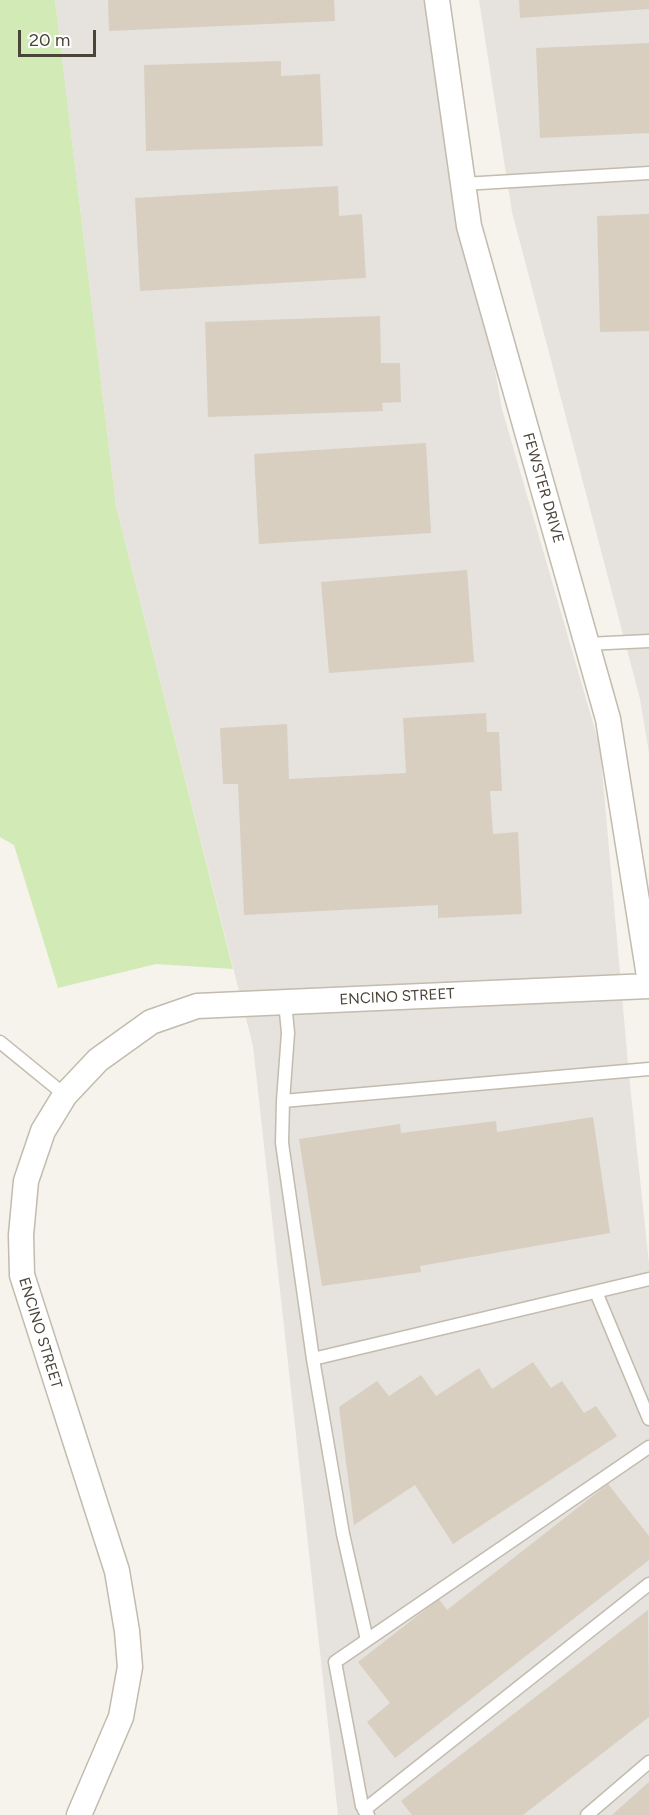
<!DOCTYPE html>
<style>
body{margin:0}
#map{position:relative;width:649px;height:1815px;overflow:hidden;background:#f6f3ec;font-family:Figtree,sans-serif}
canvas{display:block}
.scale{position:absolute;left:18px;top:30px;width:78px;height:27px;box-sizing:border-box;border:3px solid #4b4439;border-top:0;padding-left:8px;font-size:18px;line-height:21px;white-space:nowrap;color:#4b4439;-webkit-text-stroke:4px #fff;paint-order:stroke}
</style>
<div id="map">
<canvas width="649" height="1815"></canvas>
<div class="scale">20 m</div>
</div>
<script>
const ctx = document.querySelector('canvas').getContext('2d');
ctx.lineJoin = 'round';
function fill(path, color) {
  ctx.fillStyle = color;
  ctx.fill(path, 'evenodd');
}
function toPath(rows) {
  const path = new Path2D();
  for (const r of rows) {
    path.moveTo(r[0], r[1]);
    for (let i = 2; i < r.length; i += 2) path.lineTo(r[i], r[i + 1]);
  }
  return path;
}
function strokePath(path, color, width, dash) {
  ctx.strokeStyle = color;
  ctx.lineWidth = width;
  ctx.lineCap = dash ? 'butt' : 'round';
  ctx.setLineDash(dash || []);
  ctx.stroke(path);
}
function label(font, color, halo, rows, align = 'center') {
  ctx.font = font + ' Figtree,sans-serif';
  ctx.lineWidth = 4.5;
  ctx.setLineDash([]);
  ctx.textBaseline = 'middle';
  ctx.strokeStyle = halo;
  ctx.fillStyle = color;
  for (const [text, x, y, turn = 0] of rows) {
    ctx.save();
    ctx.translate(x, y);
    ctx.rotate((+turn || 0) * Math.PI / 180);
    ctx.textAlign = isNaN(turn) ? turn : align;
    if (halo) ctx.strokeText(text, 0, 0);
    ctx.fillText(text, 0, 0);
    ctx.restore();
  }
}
const industrial = toPath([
 [55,0,428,0,502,409,600,747,629,1075,649,1264,649,1815,338,1815,253,1046,116,506],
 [479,0,649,0,649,753,640,699,512,212]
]);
const green = toPath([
 [0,0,55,0,116,506,233,969,156,964,58,988,14,845,0,837]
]);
const building = toPath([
 [108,0,334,0,335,21,109,31],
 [519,0,649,0,649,9,520,18],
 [649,43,649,133,540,138,536,48],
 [281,61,281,76,320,74,323,146,146,151,144,65],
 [338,186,339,216,362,214,366,278,140,291,135,198],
 [649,214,649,331,600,332,597,216],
 [380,316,381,363,400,363,401,402,382,403,383,411,208,417,205,322],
 [426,443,431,533,259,544,254,454],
 [467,570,474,662,329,673,321,582],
 [486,713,487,732,499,732,502,791,490,791,493,834,518,832,522,914,438,918,438,905,244,915,238,784,223,784,220,728,287,724,289,779,406,773,403,718],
 [593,1117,610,1233,420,1266,421,1272,322,1286,299,1139,400,1124,401,1133,496,1121,497,1132],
 [533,1362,551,1388,562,1381,584,1413,596,1406,617,1436,453,1544,415,1485,354,1525,339,1407,377,1381,389,1396,421,1375,436,1396,479,1368,492,1389],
 [608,1484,649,1536,649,1560,395,1758,367,1722,390,1703,358,1662,439,1599,447,1610],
 [648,1610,649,1717,523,1815,412,1815,401,1801],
 [649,1782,649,1815,612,1815]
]);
const service = toPath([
 [463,184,649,173],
 [587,644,649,641],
 [285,1002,288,1033,283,1101,649,1069],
 [0,1042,65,1095],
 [283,1101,282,1143,313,1359,343,1534,367,1640],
 [596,1292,649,1419],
 [313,1359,649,1279],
 [364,1810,649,1584],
 [368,1815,362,1806,335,1662,649,1447],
 [587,1815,649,1762]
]);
const minor = toPath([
 [437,0,469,226,608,719,649,976],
 [79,1815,121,1717,130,1667,127,1631,117,1571,22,1275,21,1235,26,1181,43,1131,65,1095,98,1060,151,1022,197,1006,649,986]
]);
const streetNames = [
 ["FEWSTER DRIVE",543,488,74],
 ["ENCINO STREET",397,997,-3],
 ["ENCINO STREET",40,1333,73]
];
fill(industrial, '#e6e2dd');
fill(green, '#d2eab5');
fill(building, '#d8cfc1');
strokePath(service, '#c2bbae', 15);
strokePath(minor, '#c2bbae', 27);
strokePath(service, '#fff', 12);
strokePath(minor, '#fff', 24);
label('15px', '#4b4439', '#fff', streetNames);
</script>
